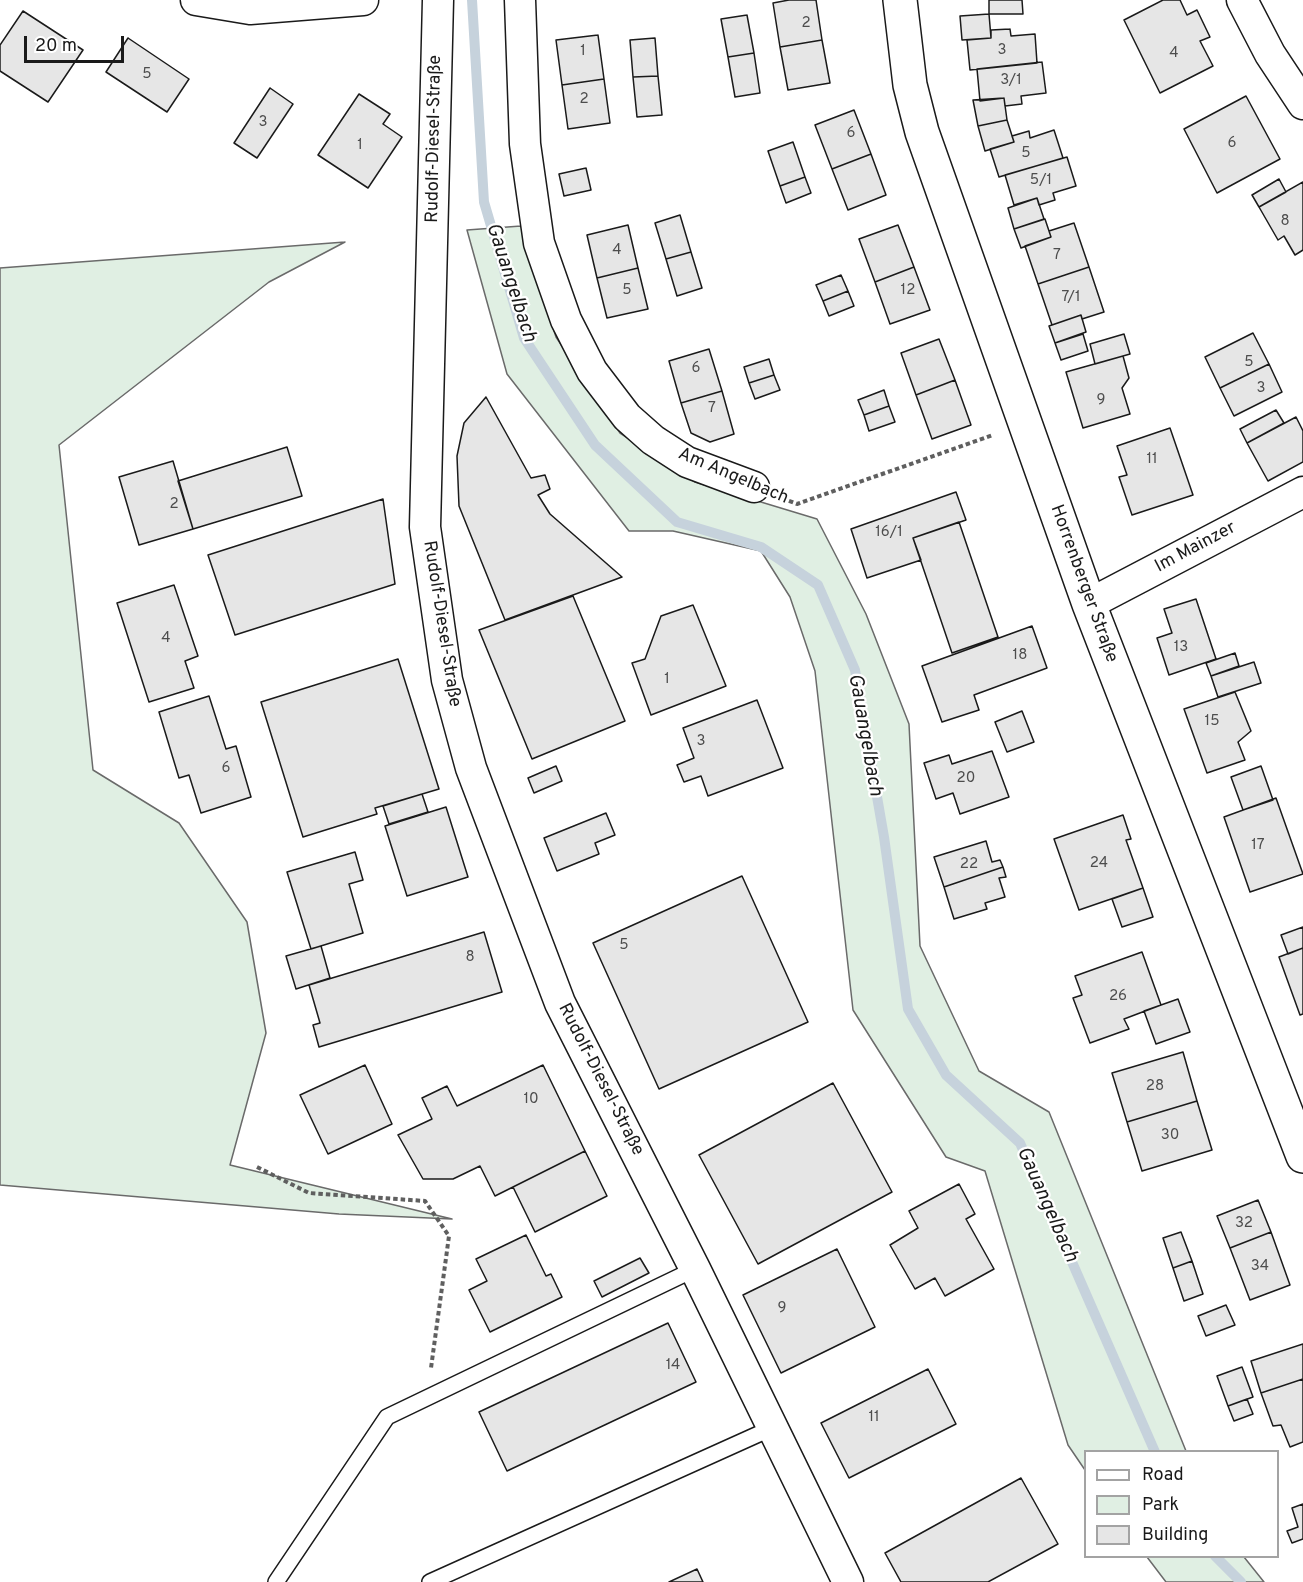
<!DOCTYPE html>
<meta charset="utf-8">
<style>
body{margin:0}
#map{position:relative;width:1303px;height:1582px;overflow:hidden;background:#fff;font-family:Overpass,sans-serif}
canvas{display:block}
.legend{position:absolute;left:1084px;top:1450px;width:195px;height:108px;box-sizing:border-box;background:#fff;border:2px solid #a3a3a3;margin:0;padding:8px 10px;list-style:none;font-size:18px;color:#1a1a1a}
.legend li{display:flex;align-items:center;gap:12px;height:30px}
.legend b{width:30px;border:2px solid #a3a3a3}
.scale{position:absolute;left:24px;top:36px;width:100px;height:27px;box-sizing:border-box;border:3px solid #1a1a1a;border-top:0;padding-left:8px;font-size:18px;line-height:21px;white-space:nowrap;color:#1a1a1a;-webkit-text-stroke:4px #fff;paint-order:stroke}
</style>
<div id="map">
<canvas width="1303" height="1582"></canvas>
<ul class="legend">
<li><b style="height:8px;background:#fff"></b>Road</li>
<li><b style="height:16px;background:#e0efe3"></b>Park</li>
<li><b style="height:16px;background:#e6e6e6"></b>Building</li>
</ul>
<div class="scale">20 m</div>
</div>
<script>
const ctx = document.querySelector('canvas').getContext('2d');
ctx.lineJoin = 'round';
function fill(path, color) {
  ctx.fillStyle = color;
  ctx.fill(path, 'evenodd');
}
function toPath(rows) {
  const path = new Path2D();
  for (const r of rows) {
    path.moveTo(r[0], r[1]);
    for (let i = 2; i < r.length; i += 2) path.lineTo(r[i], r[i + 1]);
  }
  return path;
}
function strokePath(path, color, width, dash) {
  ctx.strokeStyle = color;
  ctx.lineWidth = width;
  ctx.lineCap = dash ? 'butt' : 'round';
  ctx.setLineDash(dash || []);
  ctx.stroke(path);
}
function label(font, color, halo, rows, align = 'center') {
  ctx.font = font + ' Overpass,sans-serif';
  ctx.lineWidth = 4.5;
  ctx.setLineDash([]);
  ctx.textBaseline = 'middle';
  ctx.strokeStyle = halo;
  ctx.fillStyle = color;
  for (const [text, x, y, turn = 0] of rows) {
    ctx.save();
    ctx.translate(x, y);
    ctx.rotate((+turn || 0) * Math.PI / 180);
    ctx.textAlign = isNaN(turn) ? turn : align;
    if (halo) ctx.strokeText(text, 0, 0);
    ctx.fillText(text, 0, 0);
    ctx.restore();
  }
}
const green = toPath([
 [521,226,556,337,620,433,695,482,817,519,866,614,909,724,920,946,979,1071,1049,1112,1186,1451,1086,1452,1085,1470,1068,1445,985,1171,946,1157,853,1010,815,671,790,597,761,551,673,531,629,531,507,374,467,230,521,226],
 [345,242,269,282,59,445,93,770,179,823,247,922,266,1033,230,1165,452,1219,339,1214,0,1185,0,268,345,242],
 [1147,1557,1244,1557,1264,1582,1166,1582,1147,1557]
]);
const stream = toPath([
 [472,0,484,202,524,338,595,445,677,522,761,547,818,585,855,670,884,837,908,1009,946,1075,1020,1143,1155,1452],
 [1215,1556,1241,1582]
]);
const building = toPath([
 [789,0,816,0,822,40,780,47,773,3,789,0],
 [989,0,1022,0,1023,14,989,14,989,0],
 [1163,0,1180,0,1187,15,1197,10,1210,37,1200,41,1213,66,1160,93,1124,20,1163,0],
 [23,11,83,50,48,102,0,71,0,45,23,11],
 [989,14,991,38,962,40,960,16,989,14],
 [747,15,754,53,728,57,721,19,747,15],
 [1010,29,1011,36,1035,34,1037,63,970,70,967,40,991,38,991,30,1010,29],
 [598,35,604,79,562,85,556,40,598,35],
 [128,38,189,79,167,112,106,72,128,38],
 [655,38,658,76,633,77,630,40,655,38],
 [822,40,830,83,788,90,780,47,822,40],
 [754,53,760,93,735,97,728,57,754,53],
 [1042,62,1046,93,1021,96,1022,104,1005,106,1004,98,980,101,977,69,1042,62],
 [658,76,662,115,637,117,633,77,658,76],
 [604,79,610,123,568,129,562,85,604,79],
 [270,88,293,104,257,158,234,143,270,88],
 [359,94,390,114,383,124,402,137,368,188,318,155,359,94],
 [1246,96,1280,159,1217,193,1184,129,1246,96],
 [1004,98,1007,120,978,126,973,100,1004,98],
 [854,110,871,154,832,169,815,125,854,110],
 [1007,120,1014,142,985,151,978,126,1007,120],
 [1054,130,1063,158,999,177,990,149,1014,142,1012,136,1029,131,1030,138,1054,130],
 [793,142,805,177,780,186,768,151,793,142],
 [871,154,886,195,848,210,832,169,871,154],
 [1067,157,1076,186,1053,193,1055,200,1039,205,1037,198,1014,205,1005,175,1067,157],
 [586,168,591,190,564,196,559,174,586,168],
 [805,177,811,193,786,203,780,186,805,177],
 [1279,179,1286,192,1259,207,1252,195,1279,179],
 [1303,182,1303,250,1295,255,1284,236,1278,240,1259,207,1303,182],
 [1037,198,1044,219,1014,229,1008,208,1037,198],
 [680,215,691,252,666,259,655,223,680,215],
 [1045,219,1051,237,1021,248,1014,229,1045,219],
 [1074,223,1089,267,1038,284,1025,246,1051,237,1049,231,1074,223],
 [628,225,638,268,597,278,587,235,628,225],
 [898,225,914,267,875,282,859,239,898,225],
 [691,252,702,288,677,296,666,259,691,252],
 [914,267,930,310,890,324,875,282,914,267],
 [1089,267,1104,312,1082,319,1081,315,1052,325,1038,284,1089,267],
 [638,268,648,309,607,318,597,278,638,268],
 [841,275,848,291,823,301,816,285,841,275],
 [848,291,854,306,829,316,823,301,848,291],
 [1081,315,1086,332,1055,343,1049,326,1081,315],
 [1253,333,1269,364,1220,388,1205,357,1253,333],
 [1083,334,1088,351,1061,360,1055,343,1083,334],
 [1124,334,1130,354,1095,364,1090,344,1124,334],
 [939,339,955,380,916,395,901,353,939,339],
 [709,349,722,391,681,403,669,361,709,349],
 [1123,356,1129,378,1122,388,1130,414,1083,428,1066,372,1123,356],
 [769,359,774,375,749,383,744,367,769,359],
 [1269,364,1282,392,1234,416,1220,388,1269,364],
 [774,375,780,390,755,399,749,383,774,375],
 [955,380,971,425,932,439,916,395,955,380],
 [884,390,889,406,864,415,858,400,884,390],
 [722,391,734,434,710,442,691,433,681,403,722,391],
 [486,397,531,478,545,475,550,489,538,495,550,514,622,577,505,620,459,506,457,456,464,423,486,397],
 [889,406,895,422,869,431,864,415,889,406],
 [1276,410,1284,423,1247,443,1240,429,1276,410],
 [1296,417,1303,431,1303,462,1268,481,1247,443,1296,417],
 [1170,428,1193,495,1132,515,1119,477,1127,475,1117,446,1170,428],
 [287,447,302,496,193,529,178,481,287,447],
 [173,461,193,529,139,545,119,477,173,461],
 [956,492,966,520,913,538,921,560,867,578,851,529,956,492],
 [383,499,395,584,235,635,208,555,383,499],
 [959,522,998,637,952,653,913,538,959,522],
 [174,585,198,656,185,661,194,688,149,702,117,603,174,585],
 [573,596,625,721,532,759,479,630,573,596],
 [1196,599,1216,659,1169,675,1157,638,1172,633,1164,609,1196,599],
 [693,605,726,686,651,715,632,663,645,659,661,616,693,605],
 [1032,626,1047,668,974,695,979,710,942,722,922,666,1032,626],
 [1235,653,1239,666,1211,676,1206,663,1235,653],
 [398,659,439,789,375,808,377,814,303,837,261,702,398,659],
 [1254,662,1261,683,1218,697,1211,676,1254,662],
 [1235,692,1251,731,1238,742,1245,760,1207,773,1184,709,1235,692],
 [209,696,226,749,236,746,251,797,201,813,189,775,179,778,159,712,209,696],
 [757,700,783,768,708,796,701,776,684,782,677,765,694,758,683,728,757,700],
 [1022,711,1034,742,1007,752,995,722,1022,711],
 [992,751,1009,797,960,814,953,793,936,799,924,763,949,755,952,764,992,751],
 [556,766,562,781,534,793,528,778,556,766],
 [1261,766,1273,800,1243,810,1231,777,1261,766],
 [422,794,428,812,389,824,383,806,422,794],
 [1276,798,1303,874,1250,892,1224,817,1276,798],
 [446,807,468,877,407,896,385,826,446,807],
 [606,813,615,835,595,843,599,854,557,871,544,838,606,813],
 [1123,815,1131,839,1126,840,1143,888,1079,910,1054,839,1123,815],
 [986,841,992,862,1000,860,1003,867,944,887,934,857,986,841],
 [355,852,363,880,349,884,363,933,311,949,287,872,355,852],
 [1003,867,1006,877,999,878,1005,897,985,903,987,909,954,919,944,887,1003,867],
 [742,876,808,1022,659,1089,593,943,742,876],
 [1143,888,1153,917,1122,927,1112,899,1143,888],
 [1303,927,1303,948,1288,954,1281,935,1303,927],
 [484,932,502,992,319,1047,313,1025,320,1023,309,985,484,932],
 [321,946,330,978,296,989,286,956,321,946],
 [1303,948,1303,1014,1300,1015,1279,957,1303,948],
 [1142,952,1161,1005,1124,1019,1129,1029,1090,1043,1073,998,1082,995,1075,976,1142,952],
 [1178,999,1190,1032,1156,1044,1144,1011,1178,999],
 [1183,1052,1197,1101,1127,1122,1112,1073,1183,1052],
 [365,1065,392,1124,328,1154,300,1095,365,1065],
 [543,1065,585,1151,495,1196,480,1166,453,1179,423,1179,398,1135,432,1119,422,1098,447,1086,457,1106,543,1065],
 [833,1083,892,1192,758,1264,699,1155,833,1083],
 [1197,1101,1212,1150,1142,1171,1127,1122,1197,1101],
 [585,1151,607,1196,535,1232,513,1187,585,1151],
 [959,1184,975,1214,966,1219,994,1269,945,1296,935,1278,915,1289,890,1245,918,1228,909,1211,959,1184],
 [1258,1200,1271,1232,1230,1248,1217,1216,1258,1200],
 [1181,1232,1192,1261,1173,1268,1163,1238,1181,1232],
 [1271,1232,1290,1285,1250,1300,1230,1248,1271,1232],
 [526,1235,546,1276,551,1274,562,1297,490,1332,469,1290,487,1281,476,1259,526,1235],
 [837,1249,875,1327,781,1373,743,1295,837,1249],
 [640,1258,649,1273,602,1297,594,1281,640,1258],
 [1192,1261,1203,1294,1184,1301,1173,1268,1192,1261],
 [1226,1305,1235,1325,1206,1336,1198,1316,1226,1305],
 [668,1323,696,1382,507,1471,479,1412,668,1323],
 [1303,1344,1303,1379,1261,1393,1251,1361,1303,1344],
 [1242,1367,1253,1397,1228,1406,1217,1376,1242,1367],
 [928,1369,956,1424,849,1478,821,1423,928,1369],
 [1303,1379,1303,1442,1290,1447,1281,1425,1273,1426,1261,1393,1303,1379],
 [1247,1399,1253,1414,1234,1421,1228,1406,1247,1399],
 [1021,1478,1058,1544,988,1582,901,1582,885,1553,1021,1478],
 [1303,1504,1303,1539,1292,1543,1287,1531,1298,1527,1292,1508,1303,1504],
 [697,1569,703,1582,669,1582,697,1569]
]);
const path = toPath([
 [782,498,797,504,993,435],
 [257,1167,309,1193,425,1201,449,1236,431,1368]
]);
const lane = toPath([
 [276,1582,387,1417,695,1269],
 [430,1582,772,1428]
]);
const street = toPath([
 [196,0,250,9,363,0],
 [438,0,425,527,447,680,471,768,560,1003,695,1269,848,1582],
 [520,0,525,144,539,243,566,320,592,371,627,417,653,440,687,462,754,487],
 [1242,0,1270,54,1303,104],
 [1089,604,1303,492]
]);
const secondary = toPath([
 [900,0,910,85,922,132,1089,604,1303,1156]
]);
const numberNames = [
 ["2",806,24],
 ["3",1002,51],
 ["1",583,52],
 ["4",1174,54],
 ["5",147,75],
 ["3/1",1011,81],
 ["2",584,100],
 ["3",263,123],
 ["6",851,134],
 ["6",1232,144],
 ["1",360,146],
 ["5",1026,154],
 ["5/1",1041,181],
 ["8",1285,222],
 ["4",617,251],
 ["7",1057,256],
 ["5",627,291],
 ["12",908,291],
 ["7/1",1071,298],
 ["5",1249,363],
 ["6",696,369],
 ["3",1261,389],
 ["9",1101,401],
 ["7",712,409],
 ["11",1152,460],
 ["2",174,505],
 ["16/1",889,533],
 ["4",166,639],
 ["13",1181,648],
 ["18",1020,656],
 ["1",667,680],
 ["15",1212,722],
 ["3",701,742],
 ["6",226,769],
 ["20",966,779],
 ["17",1258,846],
 ["24",1099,864],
 ["22",969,865],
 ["5",624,946],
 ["8",470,958],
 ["26",1118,997],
 ["28",1155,1087],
 ["10",531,1100],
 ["30",1170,1136],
 ["32",1244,1224],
 ["34",1260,1267],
 ["9",782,1309],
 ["14",673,1366],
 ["11",874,1418]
];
const streetNames = [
 ["Rudolf-Diesel-Straße",435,139,-89],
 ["Am Angelbach",733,477,23],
 ["Im Mainzer",1196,548,-28],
 ["Horrenberger Straße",1083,584,70],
 ["Rudolf-Diesel-Straße",441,624,81],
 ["Rudolf-Diesel-Straße",600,1080,63]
];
const waterNames = [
 ["Gauangelbach",510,283,72],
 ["Gauangelbach",864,735,80],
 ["Gauangelbach",1046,1205,66]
];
fill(green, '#e0efe3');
strokePath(green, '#6a6a6a', 1.5);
strokePath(stream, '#c6d2dc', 10);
fill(building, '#e6e6e6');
strokePath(building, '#1a1a1a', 1.5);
strokePath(lane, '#1a1a1a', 18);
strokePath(street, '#1a1a1a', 33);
strokePath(secondary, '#1a1a1a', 36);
strokePath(path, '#5f5f5f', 4, [4.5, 3]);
strokePath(lane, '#fff', 15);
strokePath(street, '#fff', 30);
strokePath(secondary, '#fff', 33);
label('15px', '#4d4d4d', null, numberNames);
label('18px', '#1a1a1a', '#fff', streetNames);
label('italic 20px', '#1a1a1a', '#fff', waterNames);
</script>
